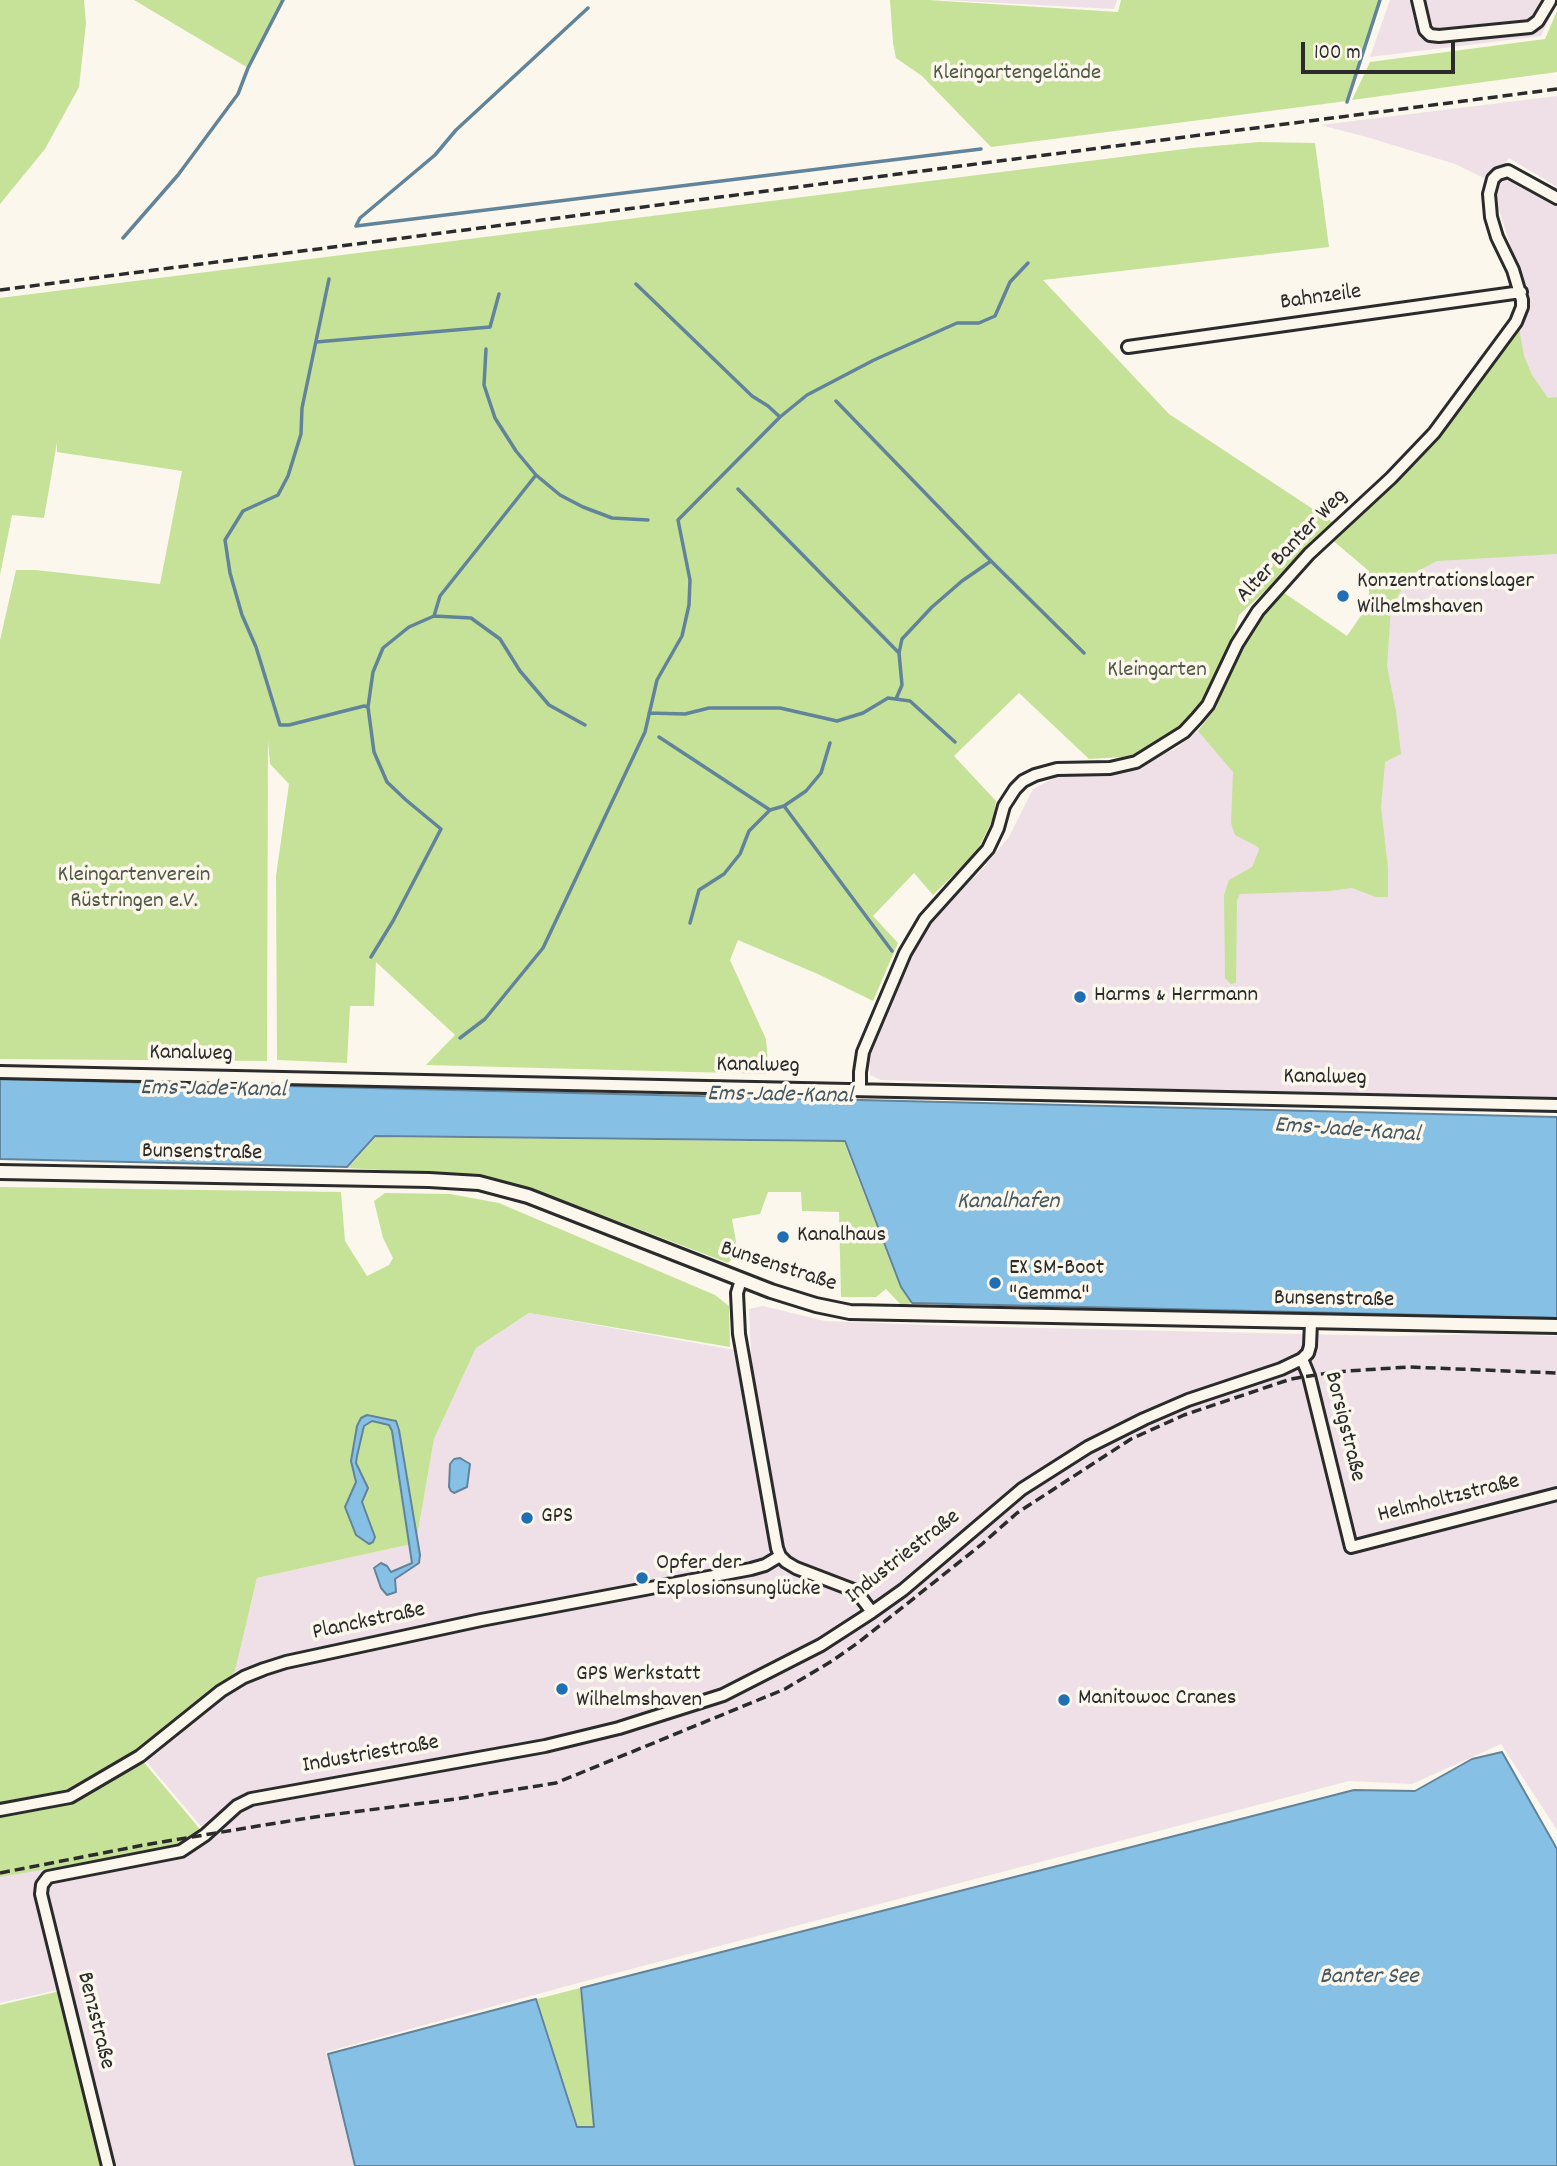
<!DOCTYPE html>
<meta charset="utf-8">
<style>
body{margin:0}
#map{position:relative;width:1557px;height:2166px;overflow:hidden;background:#fbf7ec;font-family:Dekko,sans-serif}
canvas{display:block}
.scale{position:absolute;left:1301px;top:42px;width:154px;height:32px;box-sizing:border-box;border:4px solid #2b2b2b;border-top:0;padding-left:9px;font-size:21px;line-height:24px;white-space:nowrap;color:#2b2b2b;-webkit-text-stroke:5px #fbf7ec;paint-order:stroke}
</style>
<div id="map">
<canvas width="1557" height="2166"></canvas>
<div class="scale">100 m</div>
</div>
<script>
const ctx = document.querySelector('canvas').getContext('2d');
ctx.lineJoin = 'round';
function fill(path, color) {
  ctx.fillStyle = color;
  ctx.fill(path, 'evenodd');
}
function toPath(rows) {
  const path = new Path2D();
  for (const r of rows) {
    path.moveTo(r[0], r[1]);
    for (let i = 2; i < r.length; i += 2) path.lineTo(r[i], r[i + 1]);
  }
  return path;
}
function strokePath(path, color, width, dash) {
  ctx.strokeStyle = color;
  ctx.lineWidth = width;
  ctx.lineCap = dash ? 'butt' : 'round';
  ctx.setLineDash(dash || []);
  ctx.stroke(path);
}
function label(font, color, halo, rows, align = 'center') {
  ctx.font = font + ' Dekko,sans-serif';
  ctx.lineWidth = 7;
  ctx.setLineDash([]);
  ctx.textBaseline = 'middle';
  ctx.strokeStyle = halo;
  ctx.fillStyle = color;
  for (const [text, x, y, turn = 0] of rows) {
    ctx.save();
    ctx.translate(x, y);
    ctx.rotate((+turn || 0) * Math.PI / 180);
    ctx.textAlign = isNaN(turn) ? turn : align;
    if (halo) ctx.strokeText(text, 0, 0);
    ctx.fillText(text, 0, 0);
    ctx.restore();
  }
}
const built = toPath([
 [944,0,1117,0,1114,9],
 [1390,0,1557,0,1557,2,1541,36,1370,57],
 [1557,96,1557,187,1509,158,1490,181,1455,164,1370,138,1321,125],
 [1504,173,1557,206,1557,1098,1356,1096,881,1080,870,1075,869,1060,881,1023,913,948,946,901,979,873,1009,837,1033,789,1058,776,1088,771,1127,769,1175,749,1198,731,1216,708,1241,649,1347,636,1369,604,1369,571,1330,538,1432,442,1530,306,1496,201,1495,184],
 [763,1306,825,1321,952,1326,1390,1336,1493,1334,1557,1336,1557,1830,1501,1744,1412,1784,1349,1781,578,1983,326,2052,354,2166,110,2166,62,1989,0,2003,0,1877,210,1837,140,1754,219,1694,235,1671,257,1578,416,1543,434,1439,476,1348,529,1313,751,1353,749,1309]
]);
const green = toPath([
 [0,0,84,0,86,23,79,87,45,149,0,204],
 [134,0,283,0,248,68],
 [890,0,928,0,1118,12,1121,0,1379,0,1347,101,991,147,922,76,896,58,893,43],
 [1557,11,1557,72,1352,100,1370,62,1545,39],
 [1259,142,1315,143,1329,247,1043,280,1169,414,1337,525,1239,615,1227,658,1207,701,1184,730,1154,749,1123,757,1089,759,1019,693,954,756,996,801,993,819,976,853,933,895,914,873,873,916,898,943,873,1001,820,975,738,940,730,960,766,1039,769,1074,426,1065,455,1035,376,962,374,1006,350,1006,347,1063,277,1060,276,876,289,784,270,764,268,740,267,1061,0,1059,0,640,16,570,36,570,160,584,182,471,57,452,57,442,44,518,12,515,0,575,0,298,1192,148],
 [1518,322,1524,356,1532,375,1548,398,1557,397,1557,554,1437,561,1410,575,1391,608,1387,666,1396,711,1401,754,1385,762,1381,807,1388,868,1388,897,1376,897,1352,888,1329,891,1240,894,1237,900,1236,983,1231,984,1225,978,1224,895,1229,880,1252,867,1259,850,1258,847,1235,835,1231,823,1233,772,1198,731,1216,708,1241,649,1269,603,1280,590,1347,636,1369,604,1369,571,1330,538,1432,442],
 [376,1137,844,1142,900,1287,911,1303,902,1306,886,1289,876,1297,841,1297,839,1212,802,1211,801,1192,768,1192,760,1214,732,1219,738,1253,728,1263,536,1190,483,1176,348,1168],
 [0,1187,341,1192,345,1241,367,1276,389,1265,393,1258,383,1238,374,1201,385,1193,450,1194,499,1203,715,1295,729,1306,730,1347,529,1313,476,1348,434,1439,416,1543,257,1578,235,1671,219,1694,140,1754,68,1790,0,1802],
 [142,1760,204,1834,182,1846,0,1877,0,1813,71,1800],
 [580,1988,594,2127,578,2127,537,1999],
 [60,1991,106,2166,0,2166,0,2005]
]);
const water = toPath([
 [0,1079,1557,1117,1557,1318,912,1303,901,1287,845,1141,375,1136,347,1167,0,1159,0,1079],
 [367,1415,396,1421,399,1430,420,1555,419,1563,395,1579,396,1592,387,1595,381,1588,374,1568,381,1563,387,1566,391,1572,412,1563,392,1431,389,1425,372,1421,364,1426,357,1456,356,1463,368,1488,362,1502,375,1537,373,1542,369,1544,356,1535,345,1507,356,1482,351,1461,357,1426,361,1418,367,1415],
 [460,1458,470,1464,467,1487,454,1493,451,1491,449,1487,450,1464,454,1459,460,1458],
 [1502,1752,1557,1849,1557,2166,355,2166,328,2054,536,1999,577,2127,594,2127,581,1988,1354,1790,1415,1791,1472,1759,1502,1752]
]);
const stream = toPath([
 [1347,102,1380,0],
 [356,226,981,149],
 [356,226,360,218,435,155,456,130,588,8],
 [123,238,178,175,238,94,248,68,283,0],
 [329,279,302,408,301,434,288,476,278,495,243,511,225,540,230,573,242,615,256,647,280,725,289,725,364,706,368,707,374,752,387,782,406,800,441,829,393,921,371,957],
 [636,284,752,396,768,406,780,417],
 [316,342,490,327,499,294],
 [836,401,991,561],
 [536,475,560,495,583,507,612,518,648,520],
 [738,489,898,652],
 [434,616,440,596,536,475,516,451,495,418,484,385,486,349],
 [896,699,902,685,899,653,902,639,932,607,962,581,991,561,1084,653],
 [368,707,373,672,383,648,409,627,434,616,471,618,500,639,520,671,549,705,585,725],
 [649,713,685,714,709,708,780,708,837,721,863,713,888,698,910,701,955,742],
 [659,737,770,810,784,806,806,791,821,773,830,743],
 [784,806,892,951],
 [690,923,699,890,724,874,740,854,749,831,770,810],
 [460,1038,485,1019,543,948,645,732,657,680,682,636,689,605,690,580,678,520,780,417,807,395,874,360,957,323,979,323,995,316,1010,282,1028,263]
]);
const minor = toPath([
 [1418,0,1425,30,1430,35,1439,36,1530,27,1538,21,1550,1],
 [1128,347,1521,292],
 [0,1072,1557,1105],
 [860,1090,860,1072,863,1052,905,953,925,919,988,849,998,828,1004,806,1015,789,1023,781,1035,775,1057,769,1110,768,1136,762,1184,732,1197,718,1208,705,1237,644,1258,611,1309,554,1391,478,1434,433,1516,322,1522,307,1522,300,1513,270,1497,237,1491,217,1489,194,1493,179,1498,174,1508,171,1557,198],
 [741,1280,737,1293,739,1334,777,1548,780,1556,786,1562,796,1568,856,1591,872,1612],
 [1302,1359,1309,1376,1351,1547,1557,1494],
 [0,1810,70,1797,140,1756,221,1691,244,1677,264,1669,286,1662,481,1620,751,1569,765,1565,780,1556],
 [108,2166,41,1894,42,1885,48,1877,181,1851,205,1835,237,1806,251,1799,545,1746,619,1728,723,1695,821,1645,872,1612,903,1590,1022,1489,1088,1447,1144,1419,1188,1400,1281,1369,1302,1359,1308,1353,1310,1346,1311,1322]
]);
const tertiary = toPath([
 [0,1172,429,1180,479,1183,528,1196,771,1291,816,1305,850,1312,1557,1326]
]);
const rail = toPath([
 [0,290,1557,89],
 [0,1873,144,1845,258,1826,321,1816,456,1799,556,1783,785,1689,832,1661,859,1642,982,1544,1017,1513,1131,1439,1184,1415,1291,1379,1334,1372,1408,1367,1557,1373]
]);
const markers = [
 [1343,596,7,"#1f6fb2"],
 [1080,997,7,"#1f6fb2"],
 [783,1237,7,"#1f6fb2"],
 [995,1283,7,"#1f6fb2"],
 [527,1518,7,"#1f6fb2"],
 [642,1578,7,"#1f6fb2"],
 [562,1689,7,"#1f6fb2"],
 [1064,1700,7,"#1f6fb2"]
];
const parkNames = [
 ["Kleingartengelände",1017,75],
 ["Kleingarten",1157,672],
 ["Kleingartenverein",134,877],
 ["Rüstringen e.V.",134,903]
];
const streetNames = [
 ["Bahnzeile",1321,299,-8],
 ["Alter Banter Weg",1293,547,-46],
 ["Kanalweg",191,1055,1],
 ["Kanalweg",758,1067,1],
 ["Kanalweg",1325,1079,1],
 ["Bunsenstraße",202,1154,1],
 ["Bunsenstraße",778,1268,18],
 ["Bunsenstraße",1334,1301,1],
 ["Borsigstraße",1343,1427,76],
 ["Helmholtzstraße",1449,1500,-14],
 ["Industriestraße",904,1558,-38],
 ["Planckstraße",369,1623,-12],
 ["Industriestraße",371,1756,-10],
 ["Benzstraße",94,2021,76]
];
const poiNames = [
 ["Konzentrationslager",1357,583],
 ["Wilhelmshaven",1357,609],
 ["Harms & Herrmann",1094,997],
 ["Kanalhaus",797,1237],
 ["EX SM-Boot",1009,1270],
 ["\"Gemma\"",1009,1296],
 ["GPS",541,1518],
 ["Opfer der",656,1565],
 ["Explosionsunglücke",656,1591],
 ["GPS Werkstatt",576,1676],
 ["Wilhelmshaven",576,1702],
 ["Manitowoc Cranes",1078,1700]
];
const waterNames = [
 ["Ems-Jade-Kanal",213,1091,1],
 ["Ems-Jade-Kanal",780,1097,1],
 ["Ems-Jade-Kanal",1347,1132,4],
 ["Kanalhafen",1008,1204],
 ["Banter See",1369,1979]
];
fill(built, '#eee0e6');
fill(green, '#c6e299');
fill(water, '#86c0e5');
strokePath(water, '#62849b', 2);
strokePath(stream, '#62849b', 3.5);
strokePath(minor, '#2b2b2b', 16);
strokePath(tertiary, '#2b2b2b', 18);
strokePath(minor, '#fbf7ec', 10);
strokePath(tertiary, '#fbf7ec', 12);
strokePath(rail, '#2b2b2b', 3.5, [10, 5]);
for (const [x, y, r, color] of markers) {
  const dot = new Path2D();
  dot.arc(x, y, r, 0, 2 * Math.PI);
  ctx.fillStyle = color;
  ctx.fill(dot);
  strokePath(dot, '#fbf7ec', 2.5);
}
label('23px', '#525946', '#fbf7ec', parkNames);
label('23px', '#2b2b2b', '#fbf7ec', streetNames);
label('23px', '#2b2b2b', '#fbf7ec', poiNames, 'left');
label('italic 24px', '#465863', '#fbf7ec', waterNames);
</script>
